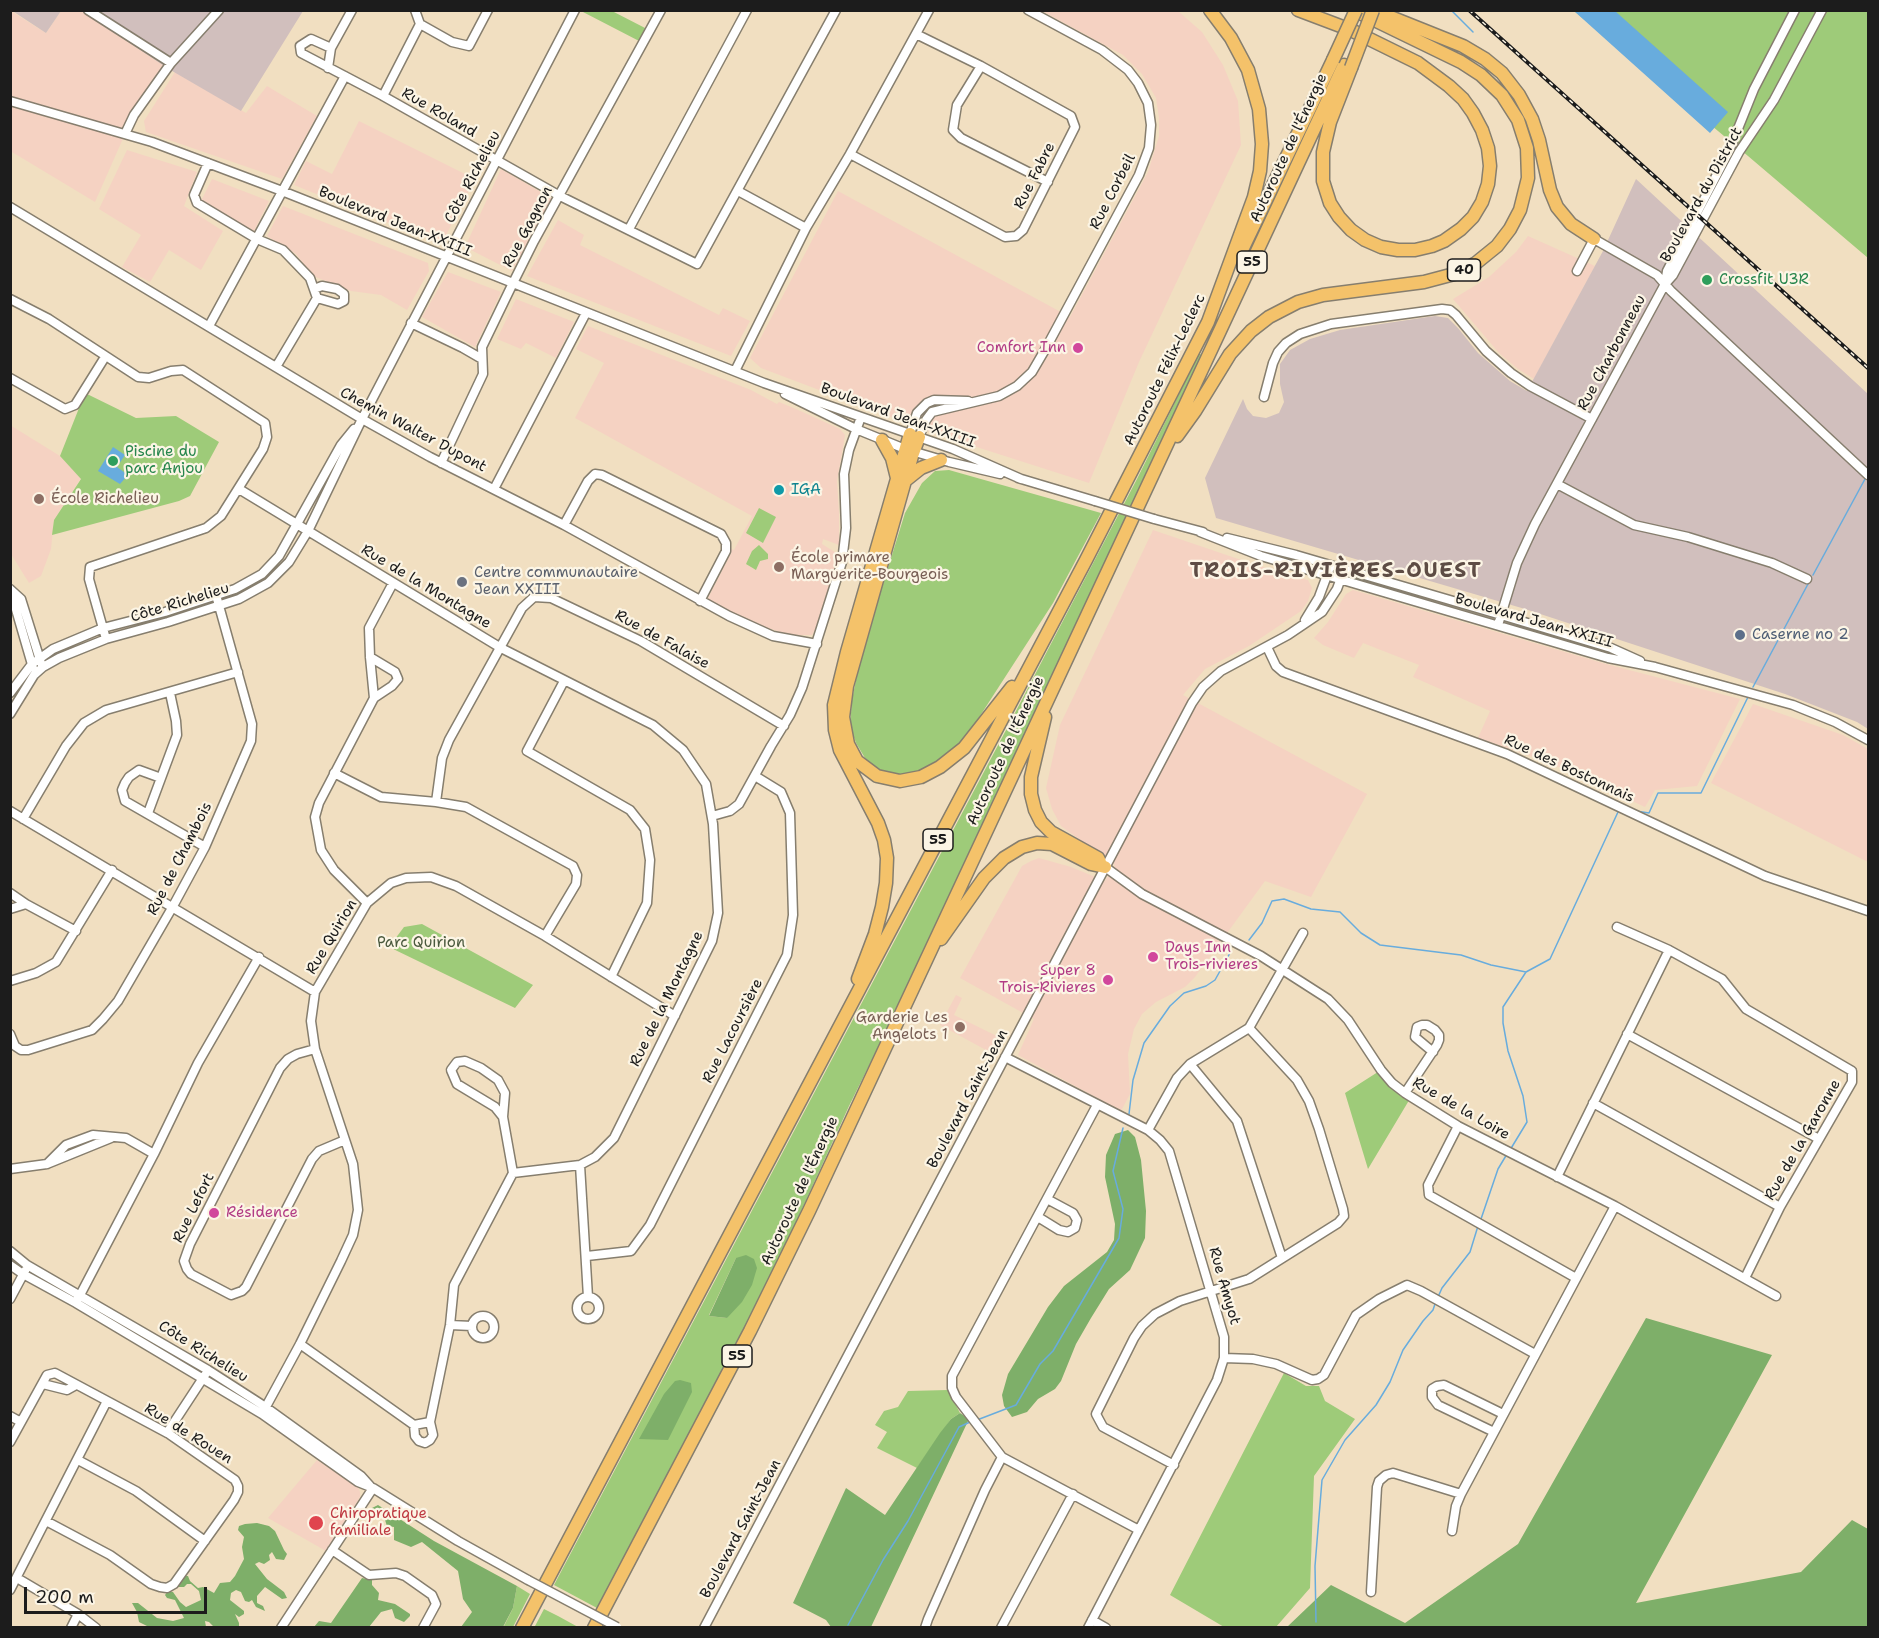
<!DOCTYPE html>
<meta charset="utf-8">
<style>
body{margin:0}
#map{position:relative;width:1879px;height:1638px;overflow:hidden;background:#f1dfc1;font-family:"Shantell Sans",sans-serif}
canvas{display:block}
.frame{position:absolute;inset:0;border:12px solid #1c1c1c;pointer-events:none}
.scale{position:absolute;left:24px;top:1587px;width:183px;height:27px;box-sizing:border-box;border:3px solid #1c1c1c;border-top:0;padding-left:8px;font-size:18px;line-height:21px;white-space:nowrap;color:#1c1c1c;-webkit-text-stroke:4px #fcf5e5;paint-order:stroke}
</style>
<div id="map">
<canvas width="1879" height="1638"></canvas>
<div class="frame"></div>
<div class="scale">200 m</div>
</div>
<script>
const ctx = document.querySelector('canvas').getContext('2d');
ctx.lineJoin = 'round';
function fill(path, color) {
  ctx.fillStyle = color;
  ctx.fill(path, 'evenodd');
}
function toPath(rows) {
  const path = new Path2D();
  for (const r of rows) {
    if (r.length === 3) {
      path.moveTo(r[0] + r[2], r[1]);
      path.arc(r[0], r[1], r[2], 0, 2 * Math.PI);
      continue;
    }
    path.moveTo(r[0], r[1]);
    for (let i = 2; i < r.length; i += 2) path.lineTo(r[i], r[i + 1]);
  }
  return path;
}
function strokePath(path, color, width, dash) {
  ctx.strokeStyle = color;
  ctx.lineWidth = width;
  ctx.lineCap = dash ? 'butt' : 'round';
  ctx.setLineDash(dash || []);
  ctx.stroke(path);
}
function label(font, color, halo, rows, align = 'center') {
  ctx.font = font + ' "Shantell Sans",sans-serif';
  ctx.lineWidth = 4.5;
  ctx.setLineDash([]);
  ctx.textBaseline = 'middle';
  ctx.strokeStyle = halo;
  ctx.fillStyle = color;
  for (const [text, x, y, turn = 0] of rows) {
    ctx.save();
    ctx.translate(x, y);
    ctx.rotate((+turn || 0) * Math.PI / 180);
    ctx.textAlign = isNaN(turn) ? turn : align;
    if (halo) ctx.strokeText(text, 0, 0);
    ctx.fillText(text, 0, 0);
    ctx.restore();
  }
}
const built = toPath([
 [11,11,46,33,61,11,82,11,167,68,125,134,95,202,12,152,11,153],
 [1042,11,1178,11,1202,32,1223,65,1238,101,1241,145,1139,362,1089,483,933,433,761,368,750,358,838,191,1070,317,1148,172,1159,136,1159,118,1156,98,1142,74,1123,55],
 [175,72,246,113,267,86,317,116,282,179,146,132,144,121],
 [359,121,475,179,444,239,438,243,294,185,306,161,332,174],
 [127,150,197,172,184,206,223,231,201,270,169,250,150,282,122,267,141,235,99,209],
 [501,169,553,199,512,271,465,247],
 [212,179,269,201,254,231,201,201],
 [283,206,428,263,429,271,407,310,381,295,351,291,313,276,296,254,267,236],
 [558,220,584,235,580,245,719,315,723,308,750,321,731,356,527,276],
 [1528,236,1595,266,1534,379,1518,369,1499,353,1453,299,1489,277,1516,252],
 [448,272,501,292,475,347,422,317],
 [516,299,574,322,556,358,526,343,521,349,497,339],
 [588,326,751,390,777,404,779,402,796,409,840,429,845,435,837,481,839,514,839,545,823,539,822,544,838,554,828,592,815,630,812,635,790,635,765,627,764,629,707,600,731,553,731,549,734,550,752,516,575,418,604,363,576,349],
 [10,425,60,456,81,478,54,520,51,549,41,576,29,583,11,554],
 [1153,530,1256,565,1308,580,1312,588,1308,601,1301,611,1249,646,1205,669,1183,695,1367,794,1311,897,1265,881,1195,977,1185,987,1156,1002,1142,1014,1134,1029,1128,1054,1130,1094,1121,1111,1018,1055,1034,1019,960,978,1022,866,1031,861,1039,858,1071,867,1105,881,1115,865,1061,826,1052,809,1046,788,1060,725],
 [1353,590,1606,664,1740,699,1697,786,1655,790,1645,807,1548,762,1478,738,1490,711,1413,677,1419,665,1363,643,1354,658,1323,645,1314,638,1328,622,1346,594],
 [1753,704,1843,735,1868,749,1868,862,1711,783],
 [956,995,962,998,954,1015,1005,1040,997,1056,940,1025],
 [317,1460,358,1487,360,1492,360,1497,326,1551,268,1518]
]);
const industrial = toPath([
 [11,10,61,10,61,11,46,33],
 [82,11,303,11,241,111,167,68],
 [1636,179,1868,394,1868,729,1857,722,1785,694,1525,609,1216,518,1205,478,1243,399,1247,409,1253,416,1266,418,1279,413,1284,402,1280,384,1280,364,1290,350,1310,339,1340,330,1435,316,1448,318,1458,328,1478,353,1510,381,1527,391,1603,251]
]);
const green = toPath([
 [584,11,612,11,647,29,641,42,583,12],
 [1574,11,1868,11,1868,258,1748,156],
 [1199,354,1204,355,901,1001,849,1106,771,1277,597,1608,554,1585,1005,732,1137,479],
 [736,1258,727,1318,709,1316,709,1315],
 [85,393,136,418,176,416,219,442,190,496,179,501,52,535,54,520,81,479,60,456],
 [949,470,1101,513,1053,603,967,736,940,761,922,772,902,775,879,771,865,758,856,743,850,726,852,700,861,655,905,513,922,483,935,471],
 [759,508,776,517,763,543,746,533],
 [759,545,768,554,768,559,760,561,756,570,746,564,752,551],
 [1518,624,1608,651,1607,654,1517,627],
 [422,924,533,985,515,1008,389,947,404,927],
 [1381,1070,1411,1097,1368,1169,1345,1093],
 [1284,1373,1306,1386,1319,1386,1325,1401,1355,1419,1314,1476,1310,1588,1276,1627,1224,1627,1170,1595],
 [948,1390,960,1413,951,1419,917,1468,877,1448,887,1432,875,1425,884,1411,898,1407,908,1391],
 [517,1586,530,1594,513,1627,503,1628,513,1608],
 [544,1609,558,1616,578,1627,534,1628]
]);
const forest = toPath([
 [1128,1130,1135,1137,1141,1160,1146,1211,1145,1238,1130,1270,1109,1289,1091,1318,1076,1344,1061,1381,1055,1389,1038,1399,1027,1412,1012,1417,1004,1406,1002,1395,1008,1374,1048,1307,1064,1286,1107,1252,1114,1240,1115,1224,1105,1177,1106,1155,1115,1134],
 [746,1255,754,1259,757,1268,752,1285,742,1302,727,1318,709,1316,736,1258],
 [1646,1318,1772,1355,1636,1603,1801,1572,1852,1520,1868,1529,1868,1627,1287,1627,1331,1585,1405,1623,1518,1544],
 [680,1380,691,1383,692,1392,668,1440,639,1439,664,1394,675,1381],
 [960,1413,969,1419,871,1627,831,1627,826,1620,793,1603,846,1488,885,1515,940,1433,951,1419],
 [378,1505,434,1541,517,1586,513,1608,503,1627,461,1627,472,1612,463,1599,458,1571,422,1542,411,1547,394,1540,394,1527,387,1526,384,1517,373,1511,372,1508],
 [257,1523,269,1526,275,1531,284,1550,287,1554,284,1560,276,1559,272,1552,269,1555,270,1560,264,1564,259,1562,255,1564,267,1579,284,1592,287,1598,282,1599,265,1587,257,1596,257,1603,263,1606,265,1611,256,1607,252,1600,249,1602,245,1601,241,1592,236,1590,231,1593,230,1600,244,1611,244,1614,239,1617,235,1614,239,1623,239,1627,214,1627,209,1622,205,1621,206,1627,151,1628,139,1622,137,1612,132,1603,138,1603,157,1618,173,1621,184,1618,175,1600,167,1598,165,1595,168,1591,173,1592,180,1602,186,1607,201,1600,199,1591,191,1584,187,1584,184,1587,178,1587,178,1582,184,1576,188,1576,190,1581,198,1588,203,1587,214,1593,220,1583,230,1582,235,1576,244,1559,242,1547,244,1537,238,1530,239,1526,245,1524],
 [362,1578,372,1580,372,1585,379,1593,378,1600,395,1604,410,1614,410,1616,404,1622,395,1618,392,1609,381,1612,369,1627,314,1627,319,1621,331,1623]
]);
const water = toPath([
 [1574,11,1615,11,1728,112,1710,133],
 [113,447,125,455,117,467,128,475,120,484,98,471]
]);
const stream = toPath([
 [1451,10,1473,32],
 [1813,575,1865,479],
 [1753,687,1808,584],
 [1636,811,1649,813,1658,793,1701,793,1748,697],
 [1249,940,1262,923,1272,901,1284,899,1311,909,1340,912,1361,933,1380,945,1461,955,1491,965,1526,972],
 [1129,1114,1133,1080,1144,1043,1170,1006,1184,993,1206,986,1215,980,1230,953],
 [1510,1150,1527,1122,1523,1096,1508,1051,1503,1023,1503,1007,1526,972,1550,959,1618,812],
 [1481,1219,1498,1169,1507,1154],
 [1438,1297,1442,1288,1470,1252,1478,1226],
 [977,1420,1016,1405,1040,1364,1053,1351,1119,1238,1123,1209,1113,1171,1123,1128],
 [1316,1622,1315,1566,1322,1480,1345,1440,1376,1405,1390,1382,1403,1350,1423,1321,1433,1310,1435,1304],
 [848,1625,883,1560,908,1521,959,1427,970,1422]
]);
const minor = toPath([
 [88,10,171,63],
 [415,10,420,24,452,42,469,46,488,10],
 [331,48,311,39,300,46,301,53,383,96,560,196,697,264,836,10],
 [981,66,957,105,953,130,961,138,1048,182],
 [328,68,331,48,352,10],
 [383,96,420,24],
 [10,101,152,142,282,191,764,383,953,449,1021,479],
 [125,134,134,115,171,63,219,10],
 [850,154,1005,237,1016,236,1023,230,1075,127,1071,116,981,66,916,34],
 [208,163,194,195,197,203,257,239,283,250,310,278,317,298,276,367],
 [738,191,806,228],
 [10,207,362,419,430,457,564,525,729,616,773,636,817,644],
 [629,229,747,10],
 [1577,271,1594,239,1657,275,1671,291,1868,475],
 [1665,284,1667,271,1729,151,1754,89,1795,10],
 [314,289,322,286,337,289,344,294,344,301,338,304,317,298],
 [10,299,49,319,138,377,149,378,171,371,183,370,265,423,267,437,263,449,221,516,206,528,90,567,89,579,106,639],
 [411,323,463,348,482,359],
 [209,326,345,76],
 [735,371,806,228,850,154,929,10],
 [10,378,65,409,75,405,105,357],
 [785,394,856,429,905,449,949,462,1000,474],
 [1264,397,1273,363,1278,352,1286,343,1300,334,1331,324,1442,309,1450,310,1456,315,1486,351,1511,373,1530,386,1592,419],
 [910,434,917,413,927,403,934,400,968,401],
 [919,437,926,420,932,412,999,396,1017,386,1032,372,1046,348,1139,175,1149,148,1151,125,1148,103,1138,83,1128,70,1102,50,1028,10],
 [441,463,483,374,482,347,513,283,534,241,661,10],
 [1018,478,1095,501],
 [1557,484,1634,525,1688,537,1772,563,1807,579],
 [239,489,501,648,653,725,683,750,706,784,713,824,718,913,712,941,614,1138,595,1157,580,1165,513,1173],
 [494,489,586,313],
 [1154,519,1203,532],
 [564,525,588,481,595,474,602,475,721,534,726,543,726,551,700,601],
 [1200,532,1261,556,1608,658,1655,667,1793,705,1835,722,1868,740],
 [1227,538,1296,555,1501,615,1611,648,1640,661],
 [10,589,33,668],
 [11,590,21,599,41,663],
 [1305,620,1319,597,1329,570],
 [1498,625,1517,563,1535,524,1665,284,1673,275,1739,152,1774,100,1822,10],
 [1267,647,1276,666,1283,672,1507,754,1765,876,1868,911],
 [564,681,527,751,630,810,645,829,650,860,647,903,611,977],
 [10,693,32,664,53,649,103,628,165,612,235,589,262,574,279,556,341,445,354,429],
 [374,698,370,657,369,628,393,583],
 [10,714,34,675,43,667,59,658,106,639,168,622,239,599,268,583,289,562,308,531,362,419,575,10],
 [334,773,381,797,436,802,466,807,573,866,577,875,576,884,545,936],
 [161,778,139,770,129,777,125,783,122,790,125,801,205,847],
 [436,802,442,758,449,740,522,608,534,597,551,598,641,641,784,726],
 [10,811,315,992],
 [148,813,177,735,176,721,170,693],
 [712,816,730,811,739,804,771,746,790,715,802,688,842,562,846,528,844,474,849,450,861,417],
 [23,819,66,746,84,723,106,710,238,672],
 [1105,867,1142,894,1261,956,1328,999,1348,1020,1381,1070,1392,1083,1405,1093,1458,1126,1615,1206,1776,1296],
 [10,893,26,904,10,909],
 [367,903,334,870,321,850,315,817,319,803,374,698,392,686,398,679,395,672,370,657],
 [26,904,76,931],
 [1617,927,1669,950,1722,979,1746,1009,1852,1071,1852,1082,1780,1207,1745,1278],
 [10,981,36,973,56,962,112,870],
 [10,1034,15,1046,21,1050,28,1050,92,1030,103,1019,118,1001,172,908,205,847,251,741,252,724,216,595],
 [1627,1034,1819,1139],
 [315,1049,297,1054,288,1059,280,1068,190,1244,184,1261,187,1269,191,1274,231,1295,242,1291,246,1287,312,1159,319,1151,345,1140],
 [1005,1057,1148,1130,1160,1140,1169,1151,1224,1337,1224,1358,1217,1380,1088,1628],
 [1190,1064,1237,1121,1282,1258],
 [1405,1093,1437,1045,1439,1040,1439,1035,1435,1030,1427,1025,1422,1025,1417,1027,1415,1037,1433,1052],
 [1593,1103,1780,1207],
 [1097,1105,952,1376,952,1388,956,1397,1002,1457,1139,1530],
 [503,1117,495,1107,457,1084,451,1070,457,1062,465,1061,481,1068,498,1080,505,1093,503,1117,513,1173],
 [1458,1126,1428,1185,1429,1195,1576,1278],
 [1148,1130,1177,1078,1190,1064,1249,1028,1303,933],
 [47,1164,66,1145,93,1135,126,1138,154,1154],
 [580,1165,588,1297],
 [10,1169,47,1164,111,1138],
 [1557,1177,1669,950],
 [1038,1217,1059,1230,1068,1232,1075,1228,1077,1220,1073,1213,1047,1199],
 [10,1251,27,1265,208,1370,264,1406,361,1476,370,1486],
 [587,1256,631,1251,650,1225,787,955,793,915,790,813,781,792,755,776],
 [10,1265,23,1274,76,1303,262,1414,358,1482,373,1488,458,1541,528,1580],
 [588,1308,11],
 [10,1299,25,1271],
 [78,1299,154,1154,198,1063,259,957],
 [483,1327,11],
 [450,1325,472,1326],
 [300,1344,414,1425,430,1422],
 [1224,1358,1253,1359,1276,1364,1312,1380,1318,1379,1324,1375,1356,1315,1379,1299,1407,1285,1421,1291,1535,1354],
 [43,1384,67,1390,76,1385],
 [262,1414,300,1344,341,1261,353,1235,358,1210,353,1164,315,1049,311,1021,315,992,367,903,391,883,406,878,431,877,456,886,545,936,675,1016],
 [10,1416,21,1422],
 [414,1425,415,1436,419,1441,425,1443,430,1440,433,1435,430,1422,450,1325,454,1285,513,1173],
 [1494,1432,1438,1405,1432,1397,1432,1389,1437,1386,1444,1385,1503,1414],
 [167,1433,205,1375],
 [10,1442,47,1375,55,1373,169,1434,235,1480,238,1486,238,1492,234,1500,174,1584,167,1588,160,1587,151,1584,110,1555,46,1521],
 [78,1460,136,1491,205,1541],
 [1174,1465,1103,1427,1096,1414,1134,1338,1142,1326,1155,1314,1180,1301,1249,1279,1338,1223,1344,1216,1343,1209,1319,1129,1309,1101,1297,1080,1249,1028],
 [1452,1531,1456,1506,1461,1494,1615,1206],
 [332,1550,369,1575,396,1573,405,1576,432,1595,436,1604,423,1628],
 [17,1578,78,1614,96,1628],
 [10,1590,107,1401],
 [1371,1592,1377,1487,1379,1481,1386,1475,1393,1473,1461,1494],
 [1092,1620,1106,1628],
 [71,1628,78,1614],
 [281,1628,373,1488],
 [704,1628,1192,703,1203,687,1221,671,1288,635,1322,612,1337,589,1344,570],
 [925,1628,928,1619,985,1490,1002,1457],
 [1001,1628,1073,1494]
]);
const highway = toPath([
 [1298,10,1351,30,1418,63,1449,86,1463,99,1473,113,1482,130,1488,148,1490,166,1488,184,1482,202,1473,217,1461,229,1444,241,1432,246,1415,250,1398,250,1381,247,1365,240,1351,230,1339,217,1330,203,1323,181,1323,152,1330,122,1351,68],
 [1373,10,1463,46,1485,59,1502,73,1519,95,1532,119,1539,140,1550,190,1557,207,1571,224,1594,239],
 [1243,248,1333,60],
 [1177,436,1195,411,1230,354,1251,331,1269,317,1298,302,1323,295,1424,282,1458,273,1476,263,1497,246,1510,229,1520,210,1528,178,1527,148,1518,120,1502,95,1481,75,1461,62,1354,10],
 [919,437,912,456,847,686,843,717,848,744,857,761,877,776,900,781,921,777,940,767,964,748,1012,687],
 [882,440,892,458,897,478],
 [906,480,921,468,941,460],
 [1045,717,1031,777,1031,794,1035,810,1041,822,1051,832,1098,858,1100,862],
 [941,939,984,878,1004,858,1022,847,1037,843,1052,844,1091,864,1105,867],
 [858,979,875,934,882,907,886,883,887,858,884,840,878,823,840,750,835,730,834,705,847,652,910,434],
 [522,1628,1086,560,1208,322,1254,197,1260,171,1262,144,1259,109,1248,70,1231,38,1210,10],
 [594,1628,750,1331,809,1211,1344,65]
]);
const rail = toPath([
 [1469,10,1868,368]
]);
const minorBridge = toPath([
 [1095,501,1154,519],
 [528,1580,617,1627]
]);
const highwayBridge = toPath([
 [1333,60,1356,10],
 [1351,68,1373,10]
]);
const markers = [
 [1707,280,6,"#2e9e5b"],
 [1078,348,6,"#d1479c"],
 [113,461,6,"#2e9e5b"],
 [779,490,6,"#0f9aa8"],
 [39,499,6,"#8d6e63"],
 [779,567,6,"#8d6e63"],
 [462,582,6,"#6b7280"],
 [1740,635,6,"#5c6f8a"],
 [1153,957,6,"#d1479c"],
 [1108,980,6,"#d1479c"],
 [960,1027,6,"#8d6e63"],
 [214,1213,6,"#d1479c"],
 [316,1523,8,"#e0444e"]
];
const shields = [
 [1252,262,30],
 [1464,270,33],
 [938,840,30],
 [737,1356,30]
];
const shieldNames = [
 ["55",1252,262],
 ["40",1464,270],
 ["55",938,840],
 ["55",737,1356]
];
const streetNames = [
 ["Rue Roland",439,113,30],
 ["Autoroute de l'Énergie",1289,148,-65],
 ["Rue Fabre",1035,176,-63],
 ["Côte Richelieu",473,177,-62],
 ["Rue Corbeil",1113,192,-63],
 ["Boulevard du District",1702,195,-61],
 ["Boulevard Jean-XXIII",395,222,22],
 ["Rue Gagnon",528,227,-62],
 ["Rue Charbonneau",1612,353,-62],
 ["Autoroute Félix-Leclerc",1165,370,-64],
 ["Boulevard Jean-XXIII",898,416,20],
 ["Chemin Walter Dupont",413,430,28],
 ["Rue de la Montagne",426,587,31],
 ["Côte Richelieu",180,603,-17],
 ["Boulevard Jean-XXIII",1534,621,16],
 ["Rue de Falaise",662,640,29],
 ["Autoroute de l'Énergie",1006,751,-65],
 ["Rue des Bostonnais",1569,769,25],
 ["Rue de Chambois",180,859,-63],
 ["Rue Quirion",332,937,-59],
 ["Rue de la Montagne",667,999,-64],
 ["Rue Lacoursière",733,1031,-63],
 ["Boulevard Saint-Jean",968,1099,-62],
 ["Rue de la Loire",1461,1109,30],
 ["Rue de la Garonne",1803,1140,-60],
 ["Autoroute de l'Énergie",800,1191,-65],
 ["Rue Lefort",194,1208,-64],
 ["Rue Amyot",1224,1286,74],
 ["Côte Richelieu",203,1352,32],
 ["Rue de Rouen",188,1434,32],
 ["Boulevard Saint-Jean",741,1529,-62]
];
const leisureNames = [
 ["Crossfit U3R",1719,280],
 ["Piscine du",125,452],
 ["parc Anjou",125,469]
];
const hotelNames = [
 ["Comfort Inn",1066,348],
 ["Days Inn",1165,948,"left"],
 ["Trois-rivieres",1165,965,"left"],
 ["Super 8",1096,971],
 ["Trois-Rivieres",1096,988],
 ["Résidence",226,1213,"left"]
];
const cultureNames = [
 ["IGA",791,490]
];
const educationNames = [
 ["École Richelieu",51,499],
 ["École primare",791,558],
 ["Marguerite-Bourgeois",791,575],
 ["Garderie Les",948,1018,"right"],
 ["Angelots 1",948,1035,"right"]
];
const worshipNames = [
 ["Centre communautaire",474,573],
 ["Jean XXIII",474,590]
];
const serviceNames = [
 ["Caserne no 2",1752,635]
];
const parkNames = [
 ["Parc Quirion",421,943]
];
const healthNames = [
 ["Chiropratique",330,1514],
 ["familiale",330,1531]
];
const districtNames = [
 ["TROIS-RIVIÈRES-OUEST",1336,572]
];
fill(built, '#f5d2c2');
fill(industrial, '#d1bfbd');
fill(green, '#9ecb79');
fill(forest, '#7eaf69');
fill(water, '#68acdd');
strokePath(stream, '#68acdd', 1.5);
strokePath(minor, '#867e6e', 11);
strokePath(highway, '#867e6e', 15);
strokePath(minor, '#fff', 8);
strokePath(highway, '#f4c26a', 12);
strokePath(rail, '#1c1c1c', 4);
strokePath(rail, '#fcf5e5', 1.5, [4.5]);
strokePath(minorBridge, '#867e6e', 11, []);
strokePath(highwayBridge, '#867e6e', 15, []);
strokePath(minorBridge, '#fff', 8);
strokePath(highwayBridge, '#f4c26a', 12);
for (const [x, y, r, color] of markers) {
  const dot = new Path2D();
  dot.arc(x, y, r, 0, 2 * Math.PI);
  ctx.fillStyle = color;
  ctx.fill(dot);
  strokePath(dot, '#fcf5e5', 2);
}
for (const [x, y, w] of shields) {
  const box = new Path2D();
  box.roundRect(x - w / 2, y - 11, w, 22, 4.5);
  ctx.fillStyle = '#fcf5e5';
  ctx.fill(box);
  strokePath(box, '#1c1c1c', 1.5);
}
label('bold 14px', '#1c1c1c', null, shieldNames);
label('15px', '#1c1c1c', '#fcf5e5', streetNames);
label('15px', '#27864d', '#fcf5e5', leisureNames, 'left');
label('15px', '#b23c85', '#fcf5e5', hotelNames, 'right');
label('15px', '#0d838f', '#fcf5e5', cultureNames, 'left');
label('15px', '#785e54', '#fcf5e5', educationNames, 'left');
label('15px', '#5b616d', '#fcf5e5', worshipNames, 'left');
label('15px', '#4e5e75', '#fcf5e5', serviceNames, 'left');
label('15px', '#4a593d', '#fcf5e5', parkNames);
label('15px', '#be3a42', '#fcf5e5', healthNames, 'left');
ctx.letterSpacing = '1.5px';
label('bold 21px', '#5d4c44', '#fcf5e5', districtNames);
ctx.letterSpacing = '0px';
</script>
